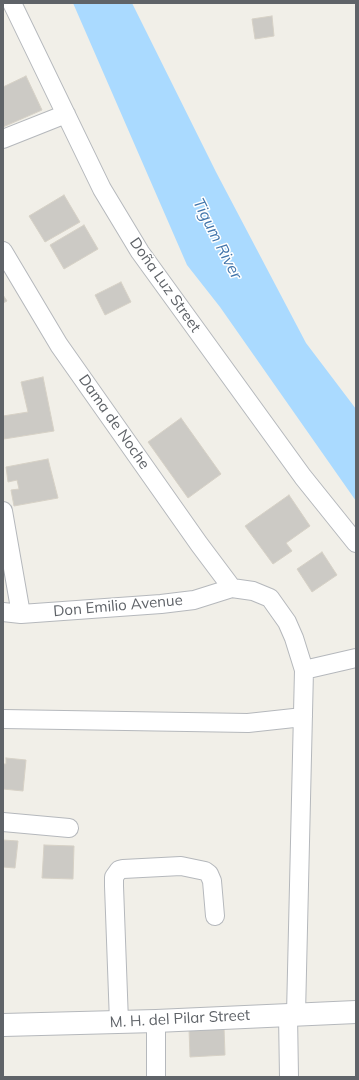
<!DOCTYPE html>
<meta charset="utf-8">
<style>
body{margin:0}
#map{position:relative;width:359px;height:1080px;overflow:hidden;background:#f1efe8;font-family:Mulish,sans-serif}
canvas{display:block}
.frame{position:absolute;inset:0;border:4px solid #5f6368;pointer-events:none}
</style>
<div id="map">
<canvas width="359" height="1080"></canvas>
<div class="frame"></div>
</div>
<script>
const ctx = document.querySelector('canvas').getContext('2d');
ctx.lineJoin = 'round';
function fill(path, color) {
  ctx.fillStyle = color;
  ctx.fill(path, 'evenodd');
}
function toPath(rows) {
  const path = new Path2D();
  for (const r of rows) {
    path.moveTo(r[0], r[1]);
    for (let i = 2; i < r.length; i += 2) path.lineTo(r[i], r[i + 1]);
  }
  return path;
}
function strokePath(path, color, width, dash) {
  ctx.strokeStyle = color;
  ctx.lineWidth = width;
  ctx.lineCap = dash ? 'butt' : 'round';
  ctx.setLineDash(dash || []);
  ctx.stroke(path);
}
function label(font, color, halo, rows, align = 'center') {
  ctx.font = font + ' Mulish,sans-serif';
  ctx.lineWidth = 3;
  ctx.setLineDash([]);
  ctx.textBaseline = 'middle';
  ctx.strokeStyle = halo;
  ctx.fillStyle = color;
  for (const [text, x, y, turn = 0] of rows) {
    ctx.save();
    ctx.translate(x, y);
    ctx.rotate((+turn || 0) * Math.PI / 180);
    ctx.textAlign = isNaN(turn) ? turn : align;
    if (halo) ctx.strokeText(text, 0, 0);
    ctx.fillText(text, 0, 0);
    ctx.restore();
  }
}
const water = toPath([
 [73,3,132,3,216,172,306,343,356,409,356,501,220,307,187,265]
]);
const building = toPath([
 [272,16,274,36,255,39,252,19,272,16],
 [26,76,42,110,3,127,3,87,26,76],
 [64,195,80,222,45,242,29,216,64,195],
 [84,225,98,249,64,269,50,245,84,225],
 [121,282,131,302,105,315,95,295,121,282],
 [3,295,7,301,3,303,3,295],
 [43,377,54,431,4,439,3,416,28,412,21,382,43,377],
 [181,418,221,474,188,498,148,442,181,418],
 [48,459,58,498,14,506,11,490,19,489,17,480,8,482,6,467,48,459],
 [289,495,310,526,286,543,292,551,273,564,245,526,289,495],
 [322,552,337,575,312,592,297,569,322,552],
 [6,758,26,760,23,791,3,789,3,764,6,764,6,758],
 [3,840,18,841,15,868,3,867,3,840],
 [44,845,74,846,73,879,42,878,44,845],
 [224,1027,225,1055,190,1057,189,1029,224,1027]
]);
const minor = toPath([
 [12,3,102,189,140,252,303,477,356,543],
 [3,139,66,114],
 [3,251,59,345,199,544,232,588],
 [3,511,21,614],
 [3,612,21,614,161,604,194,600,232,588,253,591,270,598,287,622,294,638,304,670,296,1014],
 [304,670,356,658],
 [3,719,248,723,303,717],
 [3,822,69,828],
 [288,1014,289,1077],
 [119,1022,114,886,114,877,119,870,123,869,181,866,205,871,209,874,212,881,215,916],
 [156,1077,156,1021]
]);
const tertiary = toPath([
 [3,1025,156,1021,356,1012]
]);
const streetNames = [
 ["Doña Luz Street",165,285,55],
 ["Dama de Noche",114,422,55],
 ["Don Emilio Avenue",118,606,-5],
 ["M. H. del Pilar Street",180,1019,-3]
];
const waterNames = [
 ["Tigum River",217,239,63]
];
fill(water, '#aadaff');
fill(building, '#cccac5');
strokePath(building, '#d6d1c6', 1);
strokePath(minor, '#b5b8bc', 20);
strokePath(tertiary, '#b5b8bc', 24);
strokePath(minor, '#fff', 18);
strokePath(tertiary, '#fff', 22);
label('15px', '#5f6368', '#fff', streetNames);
label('italic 16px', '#4174aa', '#fff', waterNames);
</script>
